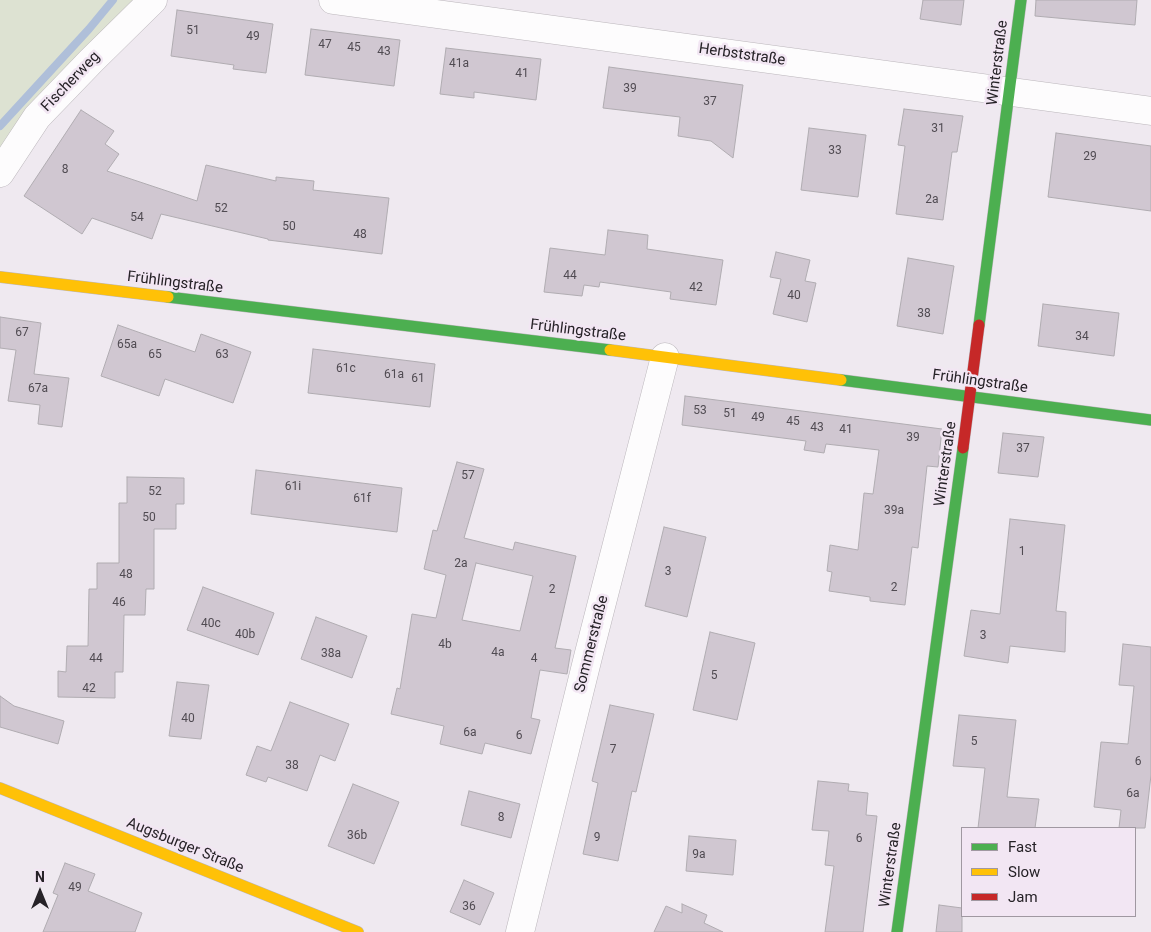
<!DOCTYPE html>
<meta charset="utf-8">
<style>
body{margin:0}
#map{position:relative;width:1151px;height:932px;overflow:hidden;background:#efe9f0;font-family:Roboto,sans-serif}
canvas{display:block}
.legend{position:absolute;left:961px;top:827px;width:175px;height:90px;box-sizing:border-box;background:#f2e6f3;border:1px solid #a098a1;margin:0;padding:6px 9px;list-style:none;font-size:15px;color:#262227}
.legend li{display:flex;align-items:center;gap:10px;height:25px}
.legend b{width:25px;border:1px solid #a098a1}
.north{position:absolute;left:15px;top:867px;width:50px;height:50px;-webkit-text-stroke:4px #f2e6f3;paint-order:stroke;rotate:0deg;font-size:14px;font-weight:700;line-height:20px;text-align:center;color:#262227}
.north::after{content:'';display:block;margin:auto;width:18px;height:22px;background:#262227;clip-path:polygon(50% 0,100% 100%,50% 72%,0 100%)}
</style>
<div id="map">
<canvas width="1151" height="932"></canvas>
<ul class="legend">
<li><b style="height:6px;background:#4caf50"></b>Fast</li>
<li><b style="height:6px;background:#ffc107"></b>Slow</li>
<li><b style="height:6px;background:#c62828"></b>Jam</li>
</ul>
<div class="north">N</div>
</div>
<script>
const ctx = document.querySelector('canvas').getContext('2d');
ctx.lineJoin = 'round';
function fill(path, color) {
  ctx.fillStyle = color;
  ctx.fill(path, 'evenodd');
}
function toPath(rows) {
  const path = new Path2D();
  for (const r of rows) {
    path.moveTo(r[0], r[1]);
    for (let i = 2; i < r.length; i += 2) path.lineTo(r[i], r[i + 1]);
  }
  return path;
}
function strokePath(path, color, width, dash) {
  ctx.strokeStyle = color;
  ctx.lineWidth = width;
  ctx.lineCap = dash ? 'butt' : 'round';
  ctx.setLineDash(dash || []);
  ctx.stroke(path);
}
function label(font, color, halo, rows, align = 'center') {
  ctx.font = font + ' Roboto,sans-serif';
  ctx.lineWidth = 5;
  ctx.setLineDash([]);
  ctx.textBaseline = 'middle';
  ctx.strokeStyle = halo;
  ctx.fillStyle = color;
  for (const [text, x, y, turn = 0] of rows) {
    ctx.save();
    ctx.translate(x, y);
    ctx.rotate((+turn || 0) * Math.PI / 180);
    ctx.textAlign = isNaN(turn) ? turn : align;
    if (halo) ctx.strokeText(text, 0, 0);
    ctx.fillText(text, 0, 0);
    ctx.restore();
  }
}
const green = toPath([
 [0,0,139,0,0,148]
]);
const stream = toPath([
 [0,126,89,29,113,0]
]);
const building = toPath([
 [923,0,964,0,961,25,920,19,923,0],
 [1036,0,1137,0,1135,25,1035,16,1036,0],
 [177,10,273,24,266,73,233,69,234,65,171,56,177,10],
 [311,29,400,40,394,86,305,75,311,29],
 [446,48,541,59,536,100,474,92,474,98,440,94,446,48],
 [609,67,743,85,733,158,711,141,678,136,680,117,603,108,609,67],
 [904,109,963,116,957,152,952,152,943,220,896,214,905,146,898,145,904,109],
 [81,110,114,131,105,144,119,154,107,171,197,201,206,165,276,181,276,177,314,181,313,190,389,198,382,254,268,240,268,239,161,214,152,239,92,218,82,234,24,196,81,110],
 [809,128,866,135,858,197,801,190,809,128],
 [1056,133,1151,146,1151,211,1048,197,1056,133],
 [608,230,648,235,647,249,723,260,716,305,670,299,671,292,600,282,599,287,584,285,582,296,544,292,550,248,605,255,608,230],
 [776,252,810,260,805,281,816,283,807,322,773,314,781,279,770,277,776,252],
 [908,258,954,266,943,334,897,326,908,258],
 [1043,304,1119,313,1114,356,1038,346,1043,304],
 [0,317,41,323,34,374,69,378,62,427,38,424,40,405,8,401,16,350,0,348,0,317],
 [118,325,195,352,201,334,251,352,233,403,165,379,159,396,101,376,118,325],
 [313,349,435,364,430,407,308,393,313,349],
 [685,396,942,429,938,467,927,466,918,548,912,547,905,605,870,601,870,597,829,591,832,572,827,571,830,545,858,550,864,493,873,494,879,450,826,444,824,453,804,450,806,441,682,425,685,396],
 [1003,433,1044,437,1038,477,998,473,1003,433],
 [457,462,484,469,464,538,513,550,515,542,576,556,555,648,571,650,567,674,540,670,531,718,540,720,531,754,485,743,482,754,440,744,444,726,391,714,397,688,400,689,412,614,436,618,446,575,424,569,433,530,437,531,457,462],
 [476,563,533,576,520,631,462,620,476,563],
 [256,470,402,488,397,532,251,514,256,470],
 [127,477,184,478,184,504,176,504,176,529,154,529,154,589,146,589,145,615,124,615,123,672,115,672,115,698,58,697,58,671,66,672,67,646,88,646,89,589,97,589,97,563,119,563,119,503,127,503,127,477],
 [1010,519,1065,525,1056,611,1066,612,1065,652,1010,646,1008,663,964,656,971,610,1000,614,1010,519],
 [664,527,706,537,687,617,645,606,664,527],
 [203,587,274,613,258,655,187,630,203,587],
 [316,617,367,636,352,678,301,659,316,617],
 [710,632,755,643,737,720,693,710,710,632],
 [1123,644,1151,647,1151,775,1145,828,1119,828,1121,810,1094,807,1101,742,1128,744,1134,686,1119,685,1123,644],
 [177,682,209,685,201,739,169,736,177,682],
 [0,696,14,706,64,721,58,744,0,727,0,696],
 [290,702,349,724,335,761,320,755,307,791,268,777,266,782,246,775,257,746,271,751,290,702],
 [610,705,654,714,636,792,632,791,618,861,583,854,598,783,592,781,610,705],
 [959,715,1016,720,1007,797,1039,799,1035,828,978,828,985,768,953,766,959,715],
 [818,781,849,784,848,791,868,793,866,815,877,816,863,932,825,932,834,866,825,865,829,831,812,830,818,781],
 [353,784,399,802,374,864,328,846,353,784],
 [469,791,520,804,511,838,461,825,469,791],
 [689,836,736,840,733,875,686,871,689,836],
 [65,863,95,874,88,891,142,913,135,932,43,932,58,895,53,893,65,863],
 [464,880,494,893,480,925,450,912,464,880],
 [682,904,707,915,704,923,723,932,654,932,666,906,682,913,682,904],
 [939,905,962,908,962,932,936,932,939,905]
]);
const street = toPath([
 [333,0,1151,111],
 [0,173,37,117,91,61,153,0],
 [520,932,589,653,665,357]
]);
const fast = toPath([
 [168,297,610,350],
 [979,325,1021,0],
 [841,380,1151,420],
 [897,932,963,448]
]);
const slow = toPath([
 [0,277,168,297],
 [610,350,841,380],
 [0,788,358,932]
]);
const jam = toPath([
 [963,448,979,325]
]);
const numberNames = [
 ["51",193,31],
 ["49",253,37],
 ["47",325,45],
 ["45",354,48],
 ["43",384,52],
 ["41a",459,64],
 ["41",522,74],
 ["39",630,89],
 ["37",710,102],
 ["31",938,129],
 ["33",835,151],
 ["29",1090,157],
 ["8",65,170],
 ["2a",932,200],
 ["52",221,209],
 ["54",137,218],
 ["50",289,227],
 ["48",360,235],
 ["44",570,276],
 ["42",696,288],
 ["40",794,296],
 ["38",924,314],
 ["67",22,333],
 ["34",1082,337],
 ["65a",127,345],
 ["65",155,355],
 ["63",222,355],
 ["61c",346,369],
 ["61a",394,375],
 ["61",418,379],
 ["67a",38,389],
 ["53",700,411],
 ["51",730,414],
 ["49",758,418],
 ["45",793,422],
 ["43",817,428],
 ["41",846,430],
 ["39",913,438],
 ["37",1023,449],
 ["57",468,476],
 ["61i",293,487],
 ["52",155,492],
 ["61f",362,499],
 ["39a",894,511],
 ["50",149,518],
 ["1",1022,552],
 ["2a",461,564],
 ["3",668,572],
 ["48",126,575],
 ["2",894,588],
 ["2",552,590],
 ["46",119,603],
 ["40c",211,624],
 ["40b",245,635],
 ["3",983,636],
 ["4b",445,645],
 ["4a",498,653],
 ["38a",331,654],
 ["44",96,659],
 ["4",534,659],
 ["5",714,676],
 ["42",89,689],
 ["40",188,719],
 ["6a",470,733],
 ["6",519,736],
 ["5",974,742],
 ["7",613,750],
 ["6",1138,762],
 ["38",292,766],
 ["6a",1133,794],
 ["8",501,818],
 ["36b",357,836],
 ["9",597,838],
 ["6",859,839],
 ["9a",699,855],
 ["49",75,888],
 ["36",469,907]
];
const streetNames = [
 ["Herbststraße",742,55,8],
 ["Winterstraße",998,63,-83],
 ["Fischerweg",71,82,-46],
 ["Frühlingstraße",175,283,7],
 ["Frühlingstraße",578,331,7],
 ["Frühlingstraße",980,382,8],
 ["Winterstraße",946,464,-82],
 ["Sommerstraße",592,644,-76],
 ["Augsburger Straße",185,846,22],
 ["Winterstraße",891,865,-82]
];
fill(green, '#dde2d2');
strokePath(stream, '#afbfd9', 8);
fill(building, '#d0c7d1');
strokePath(building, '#b0acb1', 1);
strokePath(street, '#bbb6bb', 29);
strokePath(fast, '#bbb6bb', 12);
strokePath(slow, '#bbb6bb', 12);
strokePath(jam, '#bbb6bb', 12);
strokePath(street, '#fdfcfd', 28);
strokePath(fast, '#4caf50', 11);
strokePath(slow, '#ffc107', 11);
strokePath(jam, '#c62828', 11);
label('12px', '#504b52', null, numberNames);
label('15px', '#262227', '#f2e6f3', streetNames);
</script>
